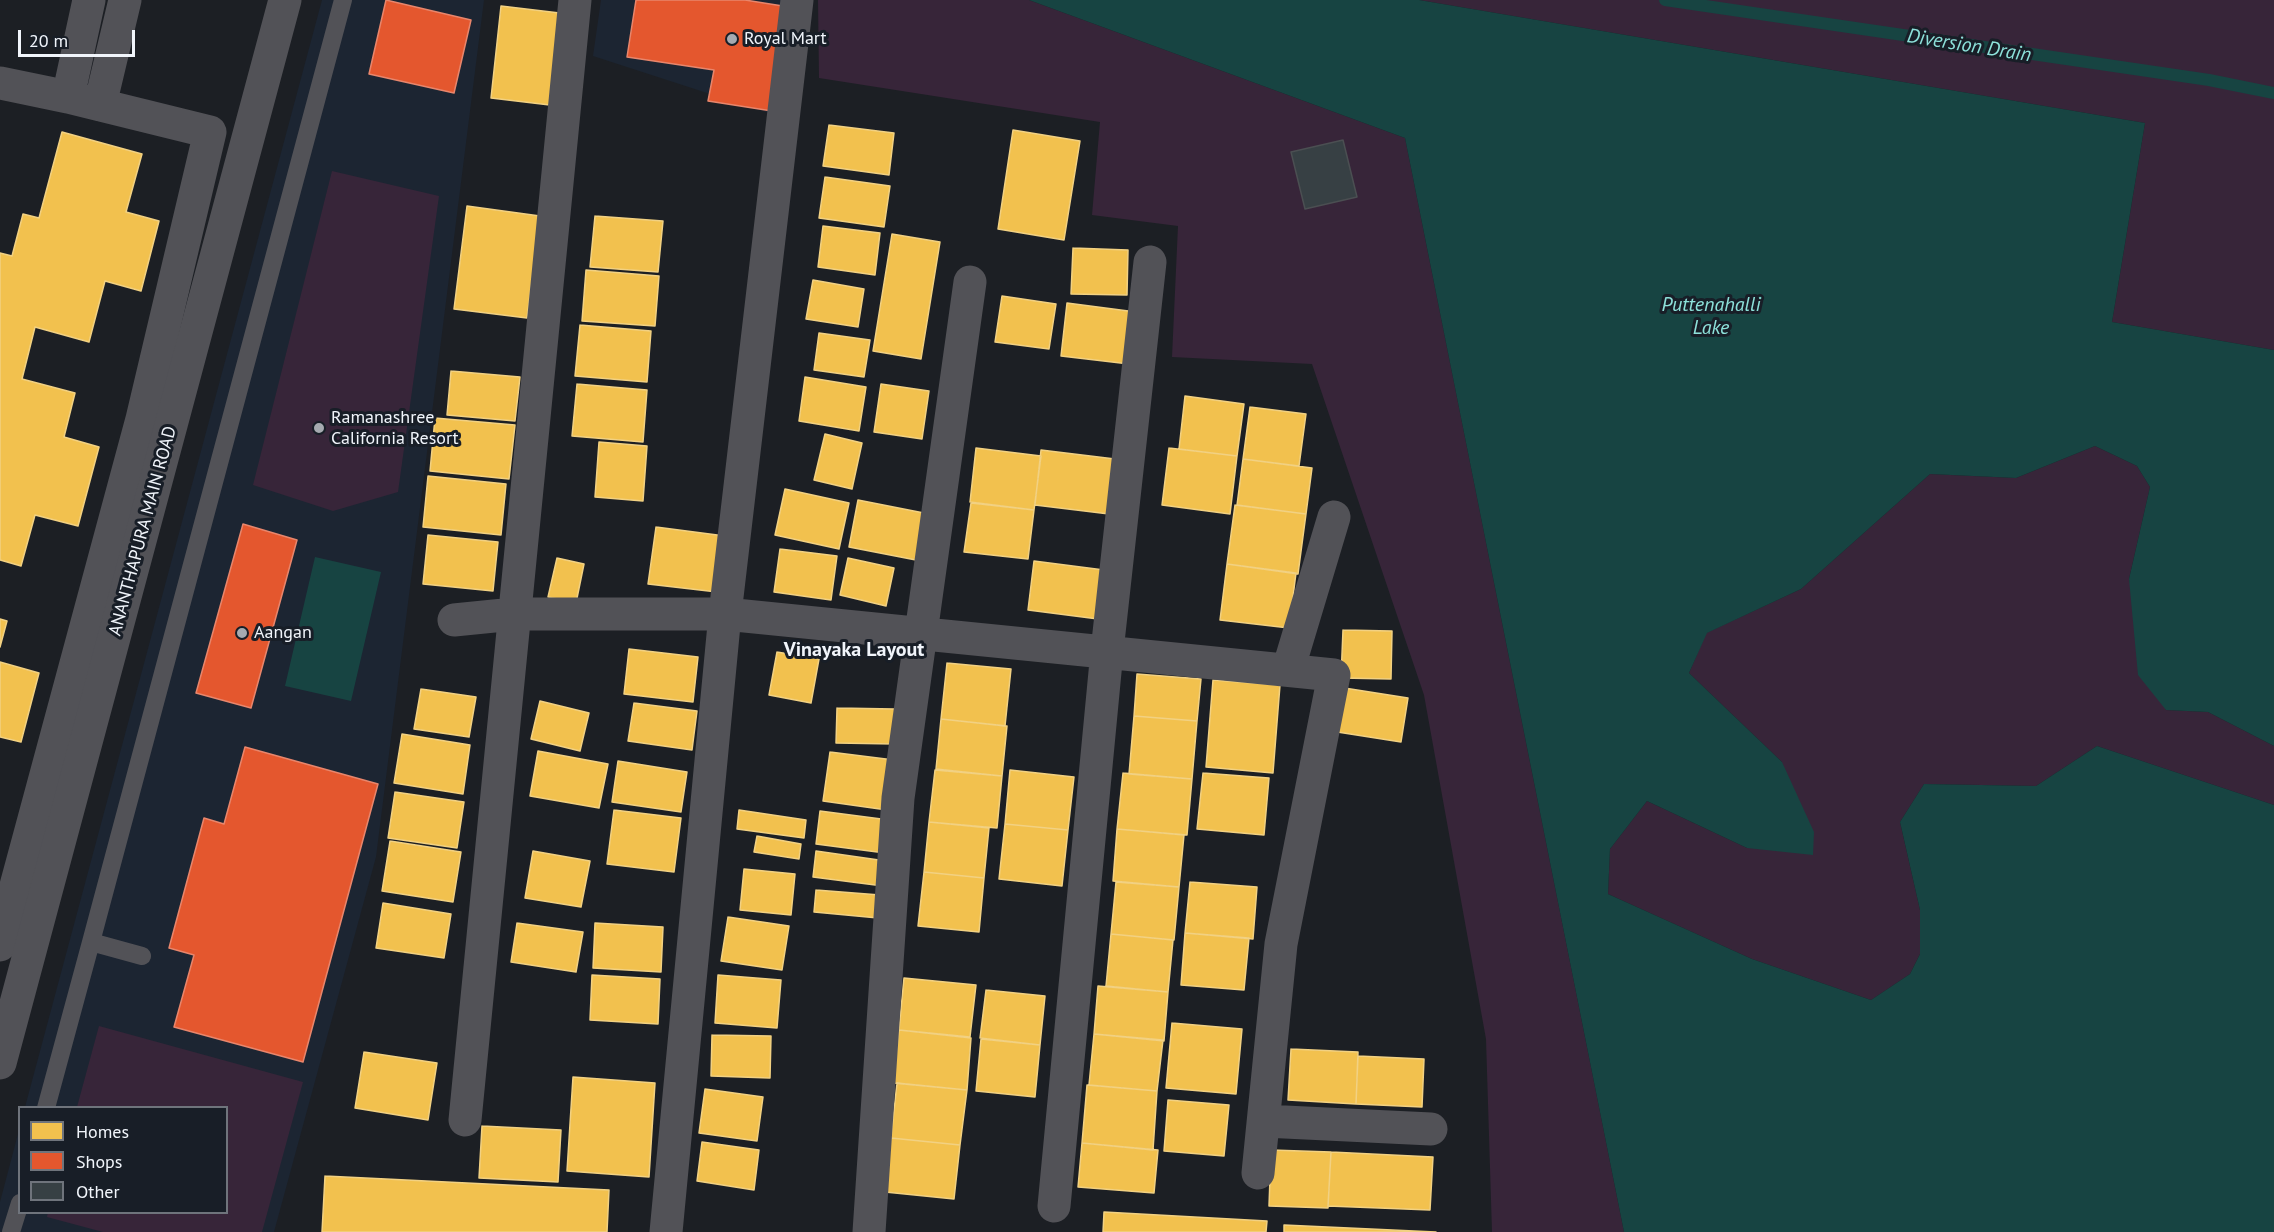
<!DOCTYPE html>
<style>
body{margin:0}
#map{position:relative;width:2274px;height:1232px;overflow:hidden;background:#1c1f24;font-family:"PT Sans",sans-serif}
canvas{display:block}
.legend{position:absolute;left:18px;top:1106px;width:210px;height:108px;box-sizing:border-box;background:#181e27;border:2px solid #6f747c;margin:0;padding:8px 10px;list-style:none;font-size:18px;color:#f1f5fb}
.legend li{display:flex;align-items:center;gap:12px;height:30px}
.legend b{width:30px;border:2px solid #6f747c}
.scale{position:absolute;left:18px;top:30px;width:117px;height:27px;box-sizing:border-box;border:3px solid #f1f5fb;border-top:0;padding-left:8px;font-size:18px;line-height:21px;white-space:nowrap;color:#f1f5fb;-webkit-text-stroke:4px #181e27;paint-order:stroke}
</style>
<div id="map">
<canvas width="2274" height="1232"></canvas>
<ul class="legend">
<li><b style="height:16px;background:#f2c14e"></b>Homes</li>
<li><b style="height:16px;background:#e4572e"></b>Shops</li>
<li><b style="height:16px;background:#374044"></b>Other</li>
</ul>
<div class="scale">20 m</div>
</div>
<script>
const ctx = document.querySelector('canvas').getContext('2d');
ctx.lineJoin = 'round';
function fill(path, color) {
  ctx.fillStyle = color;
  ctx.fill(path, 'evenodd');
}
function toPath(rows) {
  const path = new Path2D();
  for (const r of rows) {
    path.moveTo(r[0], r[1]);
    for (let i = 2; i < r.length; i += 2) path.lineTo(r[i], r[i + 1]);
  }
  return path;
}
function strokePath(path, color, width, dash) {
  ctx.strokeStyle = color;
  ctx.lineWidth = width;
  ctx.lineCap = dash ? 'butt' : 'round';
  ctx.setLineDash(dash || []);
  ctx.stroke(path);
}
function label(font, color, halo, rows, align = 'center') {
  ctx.font = font + ' "PT Sans",sans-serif';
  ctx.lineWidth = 6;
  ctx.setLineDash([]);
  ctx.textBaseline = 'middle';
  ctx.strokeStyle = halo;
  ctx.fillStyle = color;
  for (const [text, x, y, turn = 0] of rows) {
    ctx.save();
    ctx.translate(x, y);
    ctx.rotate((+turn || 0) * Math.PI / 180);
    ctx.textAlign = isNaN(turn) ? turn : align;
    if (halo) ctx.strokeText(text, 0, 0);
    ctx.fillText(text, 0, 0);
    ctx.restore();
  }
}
const built = toPath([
 [322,0,484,0,376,857,274,1232,0,1232,0,1202,19,1130,20,1212,226,1212,226,1108,25,1107],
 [601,0,793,0,778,116,593,56]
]);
const green = toPath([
 [818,0,1029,0,1405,138,1624,1232,1492,1232,1486,1039,1424,695,1312,364,1172,357,1178,226,1092,215,1100,122,819,78],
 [1419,0,2274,0,2274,350,2112,322,2145,123],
 [332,171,439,196,398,492,333,511,253,485],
 [2095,446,2137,466,2150,487,2129,579,2166,710,2208,712,2274,746,2274,805,2097,746,2036,786,1924,784,1900,822,1920,910,1920,954,1910,974,1871,1000,1752,959,1608,894,1610,849,1647,801,1747,848,1782,762,1689,673,1706,633,1801,589,1930,474,2016,478],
 [99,1026,303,1082,262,1232,103,1232,47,1217,48,1212,226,1212,226,1108,77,1107]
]);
const water = toPath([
 [1029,0,1419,0,2145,123,2112,322,2274,350,2274,746,2208,712,2166,710,2138,675,2129,579,2150,487,2137,466,2095,446,2016,478,1930,474,1801,589,1707,633,1689,673,1782,762,1814,832,1813,855,1747,848,1647,801,1610,849,1608,894,1752,959,1871,1000,1910,974,1920,954,1920,910,1900,822,1924,784,2036,786,2097,746,2274,805,2274,1232,1624,1232,1405,138],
 [315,557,381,572,351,701,285,686]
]);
const homes = toPath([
 [501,6,568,14,558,106,491,98,501,6],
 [829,125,894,133,889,175,823,166,829,125],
 [1013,130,1080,141,1064,240,998,229,1013,130],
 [62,132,142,154,126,212,159,221,141,291,105,281,89,342,35,327,22,379,75,393,64,437,99,447,78,526,35,515,21,566,0,560,0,253,12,256,23,214,39,218,62,132],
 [825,177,890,186,884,227,819,218,825,177],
 [467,206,540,216,527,318,454,309,467,206],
 [595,216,663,221,658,272,590,267,595,216],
 [823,226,880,233,875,275,818,267,823,226],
 [892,234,940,242,921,359,873,351,892,234],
 [1073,248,1128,250,1127,295,1071,294,1073,248],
 [586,270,659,276,655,326,582,321,586,270],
 [813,280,864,289,858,327,806,319,813,280],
 [1002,296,1056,304,1049,349,995,342,1002,296],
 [1067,303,1136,312,1129,364,1061,356,1067,303],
 [580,325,651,331,647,382,575,376,580,325],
 [819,333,870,340,864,377,814,370,819,333],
 [451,371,520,377,515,421,447,415,451,371],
 [805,377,866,387,859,431,799,421,805,377],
 [577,384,647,390,643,442,572,436,577,384],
 [881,384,929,391,922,439,874,432,881,384],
 [1185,396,1244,404,1237,456,1179,449,1185,396],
 [1250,407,1306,414,1299,466,1243,459,1250,407],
 [435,418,515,425,509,479,430,471,435,418],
 [825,434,862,443,852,489,814,480,825,434],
 [599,442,647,446,643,501,595,497,599,442],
 [976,448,1041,456,1034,510,970,502,976,448],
 [1169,448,1237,456,1230,514,1162,505,1169,448],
 [1041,450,1115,459,1109,514,1035,505,1041,450],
 [1243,459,1312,468,1306,514,1237,505,1243,459],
 [428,476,506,484,501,535,423,527,428,476],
 [785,489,849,503,839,549,775,535,785,489],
 [858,500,929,514,921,561,849,547,858,500],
 [971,503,1034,510,1028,559,964,552,971,503],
 [1235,505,1306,514,1298,574,1227,564,1235,505],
 [656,527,725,536,717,592,648,584,656,527],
 [428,535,498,542,493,591,423,584,428,535],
 [780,549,837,556,831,600,774,592,780,549],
 [557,558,584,564,576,603,548,597,557,558],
 [848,558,894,568,886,606,840,595,848,558],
 [1034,561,1104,570,1098,619,1028,610,1034,561],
 [1227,564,1296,573,1289,628,1220,620,1227,564],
 [0,619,7,621,0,647,0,619],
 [1343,630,1392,631,1391,679,1341,678,1343,630],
 [629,649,698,657,693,702,624,694,629,649],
 [777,652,819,659,811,703,769,695,777,652],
 [0,662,39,673,21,742,0,737,0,662],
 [947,663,1011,669,1005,726,941,719,947,663],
 [1137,674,1201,679,1197,721,1134,716,1137,674],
 [1213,680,1280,685,1273,773,1206,767,1213,680],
 [1338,687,1408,698,1401,742,1331,731,1338,687],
 [421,689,476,697,469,737,414,729,421,689],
 [540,701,589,713,580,751,531,739,540,701],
 [634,703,697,711,692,750,628,741,634,703],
 [837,708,895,709,894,744,836,743,837,708],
 [1134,716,1197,721,1192,779,1129,774,1134,716],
 [941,719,1007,726,1002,776,936,769,941,719],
 [402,734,470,745,463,794,394,783,402,734],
 [538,751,608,764,599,808,530,796,538,751],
 [830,752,894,760,887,810,823,801,830,752],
 [618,761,687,772,681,812,612,802,618,761],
 [935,770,1002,776,997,828,929,822,935,770],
 [1010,770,1074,777,1068,830,1005,824,1010,770],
 [1123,773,1192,779,1187,835,1117,829,1123,773],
 [1203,773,1269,778,1264,835,1197,829,1203,773],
 [395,792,464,802,457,848,388,838,395,792],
 [614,810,681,818,674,872,607,864,614,810],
 [739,810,806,820,804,838,737,829,739,810],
 [820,811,889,820,885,853,816,844,820,811],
 [929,822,989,828,984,878,924,872,929,822],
 [1005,824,1068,830,1062,886,999,879,1005,824],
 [1117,829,1184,835,1179,887,1113,881,1117,829],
 [757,836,801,844,799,859,754,852,757,836],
 [390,841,461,852,453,902,382,891,390,841],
 [533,851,590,861,581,907,525,898,533,851],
 [816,851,886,861,883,886,813,877,816,851],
 [744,869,795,874,791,915,740,910,744,869],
 [924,872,984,878,979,932,918,926,924,872],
 [1116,882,1179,887,1174,940,1111,934,1116,882],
 [1190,882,1257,887,1253,939,1185,933,1190,882],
 [816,890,880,895,878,918,814,912,816,890],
 [383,903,451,914,444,958,376,948,383,903],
 [728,917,789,926,782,970,721,961,728,917],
 [517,923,583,932,576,972,511,962,517,923],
 [595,923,663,927,661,972,593,968,595,923],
 [1185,933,1249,938,1244,990,1181,985,1185,933],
 [1111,934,1173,940,1168,992,1106,986,1111,934],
 [592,975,660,979,658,1024,590,1020,592,975],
 [718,975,781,980,777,1028,715,1023,718,975],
 [904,978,976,985,970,1037,899,1030,904,978],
 [1098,986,1168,992,1164,1041,1094,1034,1098,986],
 [986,990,1045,996,1040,1045,980,1038,986,990],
 [1172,1023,1242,1029,1236,1094,1166,1088,1172,1023],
 [899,1030,971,1038,967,1090,893,1083,899,1030],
 [1094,1034,1163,1040,1157,1091,1089,1085,1094,1034],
 [712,1035,771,1036,770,1078,711,1076,712,1035],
 [981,1039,1040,1045,1035,1097,976,1091,981,1039],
 [1291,1049,1358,1052,1356,1104,1288,1100,1291,1049],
 [364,1052,437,1063,428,1120,355,1108,364,1052],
 [1358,1056,1424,1059,1422,1107,1356,1104,1358,1056],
 [573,1077,655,1083,649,1177,567,1171,573,1077],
 [897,1083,967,1090,960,1145,891,1138,897,1083],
 [1087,1085,1157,1091,1153,1150,1082,1143,1087,1085],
 [705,1089,763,1097,757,1141,699,1133,705,1089],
 [1168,1100,1229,1105,1224,1156,1164,1151,1168,1100],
 [482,1126,561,1130,558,1182,479,1178,482,1126],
 [891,1138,960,1145,954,1199,885,1192,891,1138],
 [702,1142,759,1150,754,1190,697,1181,702,1142],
 [1082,1143,1158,1150,1154,1193,1078,1187,1082,1143],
 [1271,1150,1331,1152,1328,1208,1269,1206,1271,1150],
 [1331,1152,1433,1157,1430,1210,1328,1206,1331,1152],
 [325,1176,609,1190,607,1232,322,1232,325,1176],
 [1104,1212,1267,1221,1266,1232,1103,1232,1104,1212],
 [1284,1225,1436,1232,1284,1232,1284,1225]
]);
const shops = toPath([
 [386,0,471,20,454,93,369,74,386,0],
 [636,0,745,0,789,7,772,111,708,101,714,70,627,57,636,0],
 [243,524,297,540,251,708,196,693,243,524],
 [245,747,378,784,303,1062,174,1027,194,955,169,948,204,818,224,824,245,747]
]);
const stream = toPath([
 [1665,0,2209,80,2274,93]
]);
const building = toPath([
 [1343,140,1357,197,1305,209,1291,152,1343,140]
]);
const service = toPath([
 [142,956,91,942,343,0],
 [46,1108,91,942],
 [11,1232,20,1203]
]);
const minor = toPath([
 [0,83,68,97,89,0],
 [100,105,125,0],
 [454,620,514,614,725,614,1334,675,1281,944,1258,1173],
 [1288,670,1334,517],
 [0,945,142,419,210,132,68,97],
 [465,1120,575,0],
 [1264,1121,1431,1129],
 [1054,1206,1107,651,1150,262],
 [666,1232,725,614,797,0],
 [869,1232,898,798,970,282]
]);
const tertiary = toPath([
 [0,1063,285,0]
]);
const markers = [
 [732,39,6,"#a6aab0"],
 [319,428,6,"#a6aab0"],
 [242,633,6,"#a6aab0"]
];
const poiNames = [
 ["Royal Mart",744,39],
 ["Ramanashree",331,418],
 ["California Resort",331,439],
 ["Aangan",254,633]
];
const streetNames = [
 ["ANANTHAPURA MAIN ROAD",143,531,-75]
];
const waterNames = [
 ["Diversion Drain",1969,46,9],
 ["Puttenahalli",1711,305],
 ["Lake",1711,328]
];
const neighbourhoodNames = [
 ["Vinayaka Layout",854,650]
];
fill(built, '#1c2532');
fill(green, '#372539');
fill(water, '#174442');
fill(homes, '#f2c14e');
strokePath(homes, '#f2d182', 1.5);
fill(shops, '#e4572e');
strokePath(shops, '#e8866c', 1.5);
strokePath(stream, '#174442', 12);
fill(building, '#374044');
strokePath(building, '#4b4f52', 1.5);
strokePath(service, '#525257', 18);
strokePath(minor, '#525257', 33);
strokePath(tertiary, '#525257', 33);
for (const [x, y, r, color] of markers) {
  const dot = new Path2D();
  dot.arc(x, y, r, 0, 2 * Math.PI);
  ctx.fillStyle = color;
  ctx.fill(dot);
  strokePath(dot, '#181e27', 2);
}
label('18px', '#f1f5fb', '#181e27', poiNames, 'left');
label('18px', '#f1f5fb', '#181e27', streetNames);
label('italic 20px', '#8de1da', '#181e27', waterNames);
label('bold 20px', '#f1f5fb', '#181e27', neighbourhoodNames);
</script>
